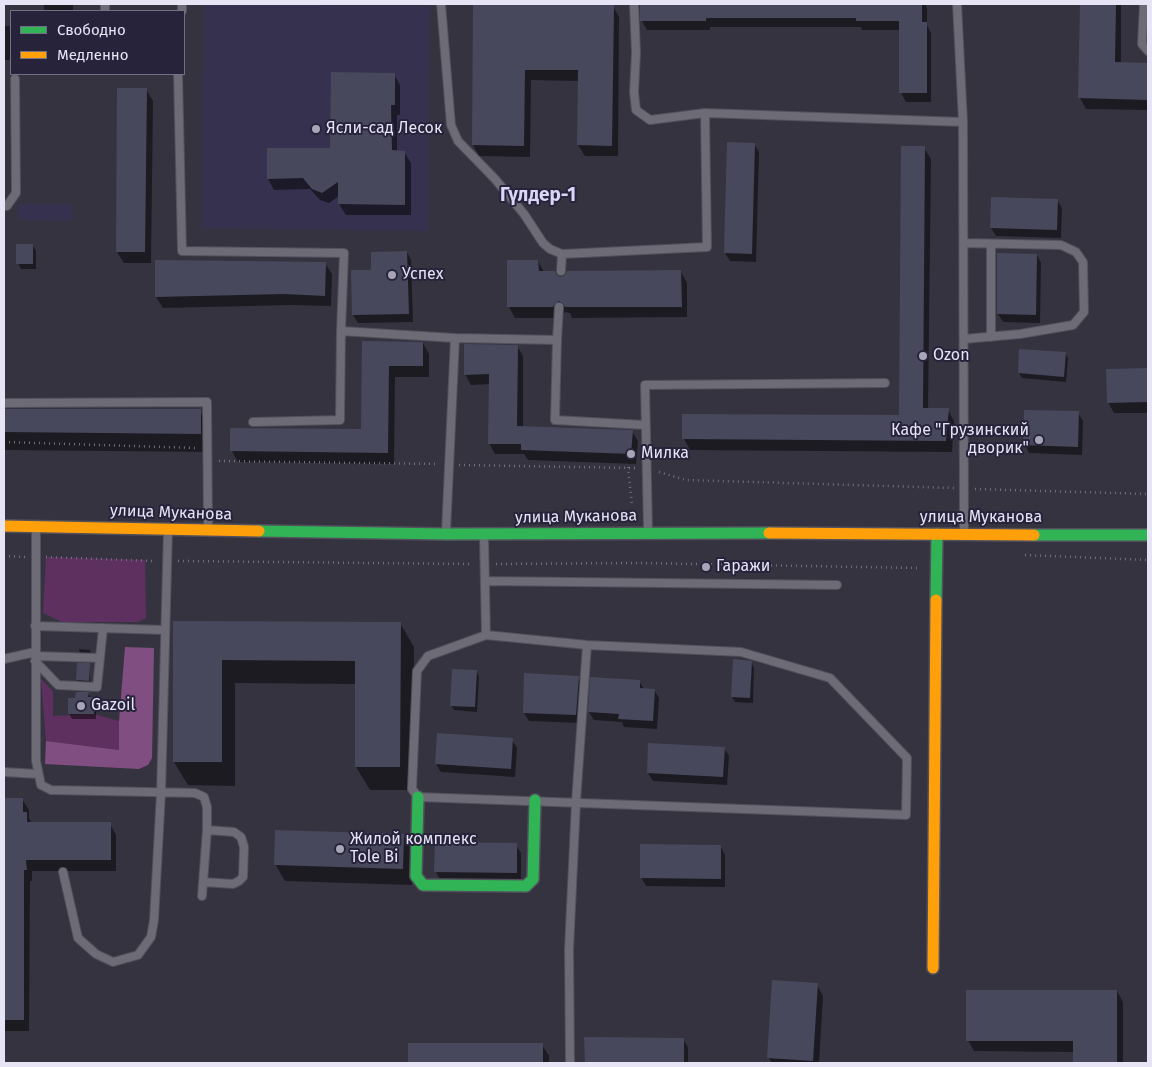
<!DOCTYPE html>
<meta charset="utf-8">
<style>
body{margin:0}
#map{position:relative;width:1152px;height:1067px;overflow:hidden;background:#353340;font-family:"Fira Sans",sans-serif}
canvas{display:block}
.frame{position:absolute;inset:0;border:5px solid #e6e4f5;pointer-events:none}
.legend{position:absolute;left:10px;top:10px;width:175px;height:65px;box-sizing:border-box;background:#27233b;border:1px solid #737085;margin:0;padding:6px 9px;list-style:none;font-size:15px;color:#e6e4f5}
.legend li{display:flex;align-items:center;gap:10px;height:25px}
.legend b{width:25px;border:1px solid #737085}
</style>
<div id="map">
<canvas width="1152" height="1067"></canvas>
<div class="frame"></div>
<ul class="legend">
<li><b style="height:6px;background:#30b455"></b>Свободно</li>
<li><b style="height:6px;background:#ff9f0a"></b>Медленно</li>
</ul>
</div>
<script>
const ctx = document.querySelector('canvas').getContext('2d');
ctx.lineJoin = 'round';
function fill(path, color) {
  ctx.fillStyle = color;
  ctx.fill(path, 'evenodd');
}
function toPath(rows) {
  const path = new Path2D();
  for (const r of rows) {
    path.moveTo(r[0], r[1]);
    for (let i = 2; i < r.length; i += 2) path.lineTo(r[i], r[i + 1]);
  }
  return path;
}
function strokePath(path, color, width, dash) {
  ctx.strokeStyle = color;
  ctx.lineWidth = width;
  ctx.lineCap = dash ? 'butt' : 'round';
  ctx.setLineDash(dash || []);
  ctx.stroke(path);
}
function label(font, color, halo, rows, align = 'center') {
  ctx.font = font + ' "Fira Sans",sans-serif';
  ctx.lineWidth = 4;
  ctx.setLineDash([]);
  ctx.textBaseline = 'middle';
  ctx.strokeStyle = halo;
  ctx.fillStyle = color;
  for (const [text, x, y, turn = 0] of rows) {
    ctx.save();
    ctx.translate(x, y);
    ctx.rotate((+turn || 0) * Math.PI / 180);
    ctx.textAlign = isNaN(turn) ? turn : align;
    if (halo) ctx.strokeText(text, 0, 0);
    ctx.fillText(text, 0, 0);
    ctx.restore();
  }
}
const built = toPath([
 [204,4,430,6,428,231,202,228],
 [18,204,73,204,73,221,18,220]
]);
const green = toPath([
 [46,557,145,560,146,618,138,622,62,622,43,613],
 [41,679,53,691,53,716,94,714,119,721,119,750,46,741]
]);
const forest = toPath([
 [125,647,154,648,152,758,148,765,139,769,45,764,46,741,119,750,119,721]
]);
const shadow = toPath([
 [44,4,73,4,73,11,44,11],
 [474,4,613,6,619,17,618,156,585,156,578,145,579,81,531,80,530,157,479,156,473,145],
 [640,4,925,4,927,7,927,25,931,33,931,102,906,102,901,93,901,30,862,30,861,27,710,27,710,30,647,30,642,21],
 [1081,4,1121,4,1121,63,1148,64,1148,110,1086,109,1080,98],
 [4,26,11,26,11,60,4,60],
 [394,74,400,85,400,115,397,115,397,152,404,152,411,163,411,215,346,215,339,204,339,196,329,203,320,200,310,189,274,190,268,179,268,149,332,149],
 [146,89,153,101,151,263,124,263,117,252],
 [754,144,759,152,756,262,730,261,725,253],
 [924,148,931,159,928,409,948,410,954,421,952,452,690,450,684,439,683,415,900,416],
 [1057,200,1062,208,1061,238,996,236,991,228],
 [33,246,36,251,36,269,21,269,18,263],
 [407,252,411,260,413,322,358,323,353,315,372,271],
 [998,254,1037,255,1041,263,1040,323,1003,322,998,314],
 [156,261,325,263,332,274,331,306,291,305,163,308,156,297],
 [538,261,544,272,560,278,681,272,687,283,687,317,572,318,570,313,566,312,561,315,559,318,515,318,509,307],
 [363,343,423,343,429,354,429,377,395,377,394,464,238,462,232,451,362,431],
 [517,346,523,356,523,427,632,431,638,441,636,464,528,460,524,454,495,454,489,443,490,384,471,385,465,374],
 [1065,353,1068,358,1066,382,1022,378,1019,373],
 [1148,369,1148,413,1114,413,1108,402,1107,370],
 [4,409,200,411,210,429,210,452,4,450],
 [1078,413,1083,421,1082,455,1029,453,1025,445],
 [174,622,400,623,414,647,413,790,370,790,356,767,357,684,235,683,235,786,188,785,174,762],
 [79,649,90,650,91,654,80,654],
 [751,662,754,668,753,703,735,702,732,697],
 [89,665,90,683,79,682,78,680],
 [476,671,479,676,477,712,454,710,451,705],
 [578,677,583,685,581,723,529,721,524,713],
 [592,678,639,681,644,689,654,690,659,698,657,729,624,727,622,722,594,720,589,712],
 [88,693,96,704,96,719,72,719,69,713,77,699],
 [438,735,512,740,517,748,515,777,441,772,436,764],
 [724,748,729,756,727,785,653,781,648,773],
 [4,799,22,799,29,810,29,818,32,823,110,824,116,835,116,871,32,871,32,881,30,881,29,1031,4,1031],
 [403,835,413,852,412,885,285,881,275,864],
 [516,845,521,853,521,881,440,880,436,872],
 [721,847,725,855,725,887,646,886,641,877],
 [817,985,823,996,819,1063,772,1063,769,1058],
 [1117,991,1123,1002,1123,1063,1074,1063,1074,1052,974,1051,968,1040],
 [586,1039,683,1039,688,1047,688,1063,586,1063],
 [409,1045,542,1045,549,1056,549,1063,409,1063]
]);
const building = toPath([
 [473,4,614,5,612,146,577,145,578,70,525,70,524,146,472,145],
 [640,4,922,4,922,22,927,22,927,93,899,93,899,21,856,21,856,18,706,18,706,21,640,21],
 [1080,4,1116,4,1115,62,1148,63,1148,100,1078,98],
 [331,72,395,73,395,105,391,105,392,150,405,151,405,205,338,204,338,182,322,193,312,189,303,178,267,179,267,148,330,148],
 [117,88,147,88,145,252,116,252],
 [727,142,755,143,752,254,724,253],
 [901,146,925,146,923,408,949,408,946,441,682,439,682,414,899,415],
 [991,197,1058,199,1057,230,990,228],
 [16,244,33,244,33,264,16,264],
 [407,251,409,314,352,315,351,270,371,270,371,252],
 [997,253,1037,254,1036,315,997,314],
 [155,260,326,262,325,296,284,294,155,297],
 [507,260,538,260,539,271,555,271,556,274,560,277,564,276,567,271,681,270,682,307,565,307,562,303,559,301,555,304,553,307,507,307],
 [362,341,423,342,423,366,389,366,388,453,230,451,230,428,361,429],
 [464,344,518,345,517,426,633,430,631,454,521,450,521,444,488,444,489,374,464,375],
 [1019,349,1066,352,1064,377,1018,373],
 [1148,368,1148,402,1107,403,1106,369],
 [4,409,201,409,201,434,4,432],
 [1024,410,1079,411,1078,447,1023,445],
 [173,621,401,622,400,767,355,767,355,661,222,660,222,762,173,762],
 [733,659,752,661,750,698,731,697],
 [77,663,90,663,89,681,76,680],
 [452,669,477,670,475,707,450,706],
 [524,673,579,676,576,715,523,713],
 [590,677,640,680,640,688,655,689,653,721,618,719,619,714,588,712],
 [76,692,89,692,88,697,94,697,94,714,68,714,68,698,75,698],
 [437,733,513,738,511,769,435,764],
 [648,743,725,747,723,777,647,773],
 [4,798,23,798,23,812,27,812,27,822,111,822,111,860,26,860,27,870,24,870,24,1020,4,1020],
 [275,830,404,834,403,869,274,865],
 [435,842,517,843,517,873,434,872],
 [640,844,721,845,721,879,640,878],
 [772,980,818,983,813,1061,767,1058],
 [966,990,1117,990,1117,1063,1073,1063,1073,1041,966,1041],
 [584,1037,684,1038,684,1063,585,1063],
 [408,1043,543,1043,543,1063,408,1063]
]);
const path = toPath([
 [4,442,197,448],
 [219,461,439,464],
 [459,465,636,468],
 [628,467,632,506],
 [659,472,686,480,954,488],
 [975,489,1148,494],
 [1025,555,1148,560],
 [4,556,25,557],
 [46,557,155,561],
 [178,561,473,564],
 [496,564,637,563,918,568]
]);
const lane = toPath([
 [105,4,105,11],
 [441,4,451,125,458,141,495,179,524,214,543,243,550,249,562,254],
 [634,4,636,53,634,92,636,110,650,120,705,113],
 [957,4,963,122,964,532],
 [1144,4,1142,44,1148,51],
 [182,11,182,4],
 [178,74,182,251,344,253,341,331],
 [4,206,7,206,16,193,15,79],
 [964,243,1061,245,1076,252,1083,262,1084,312,1073,325,1020,334,964,339],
 [991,244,991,337],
 [561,271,562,254,707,247,705,113,963,122],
 [557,340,559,307],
 [4,403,207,402,208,529],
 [253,422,340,420,341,331,455,338],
 [36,528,36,761,41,785,51,790,195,793,204,797,207,807,207,830,202,896],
 [648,530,645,385,885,383],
 [446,532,455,338,557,340,555,420,645,425],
 [484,537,486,635],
 [485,581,837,585],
 [35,626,165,630],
 [486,635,587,645,741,652,830,678,907,758,906,815,418,797,412,789,417,671,428,656,486,635],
 [35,656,100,658],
 [4,659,35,652],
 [35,661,58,685,97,687,103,628],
 [4,772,38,774],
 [63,872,78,938,96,954,113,962,138,955,151,937,154,920,161,793,168,530],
 [203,882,233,884,239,881,243,877,244,847,241,837,234,832,207,830],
 [570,1063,569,949,576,802,587,645]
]);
const fast = toPath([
 [259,531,446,534,769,533],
 [1034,535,1148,535],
 [936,600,937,534],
 [418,797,416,876,423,885,526,886,533,879,535,800]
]);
const slow = toPath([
 [4,526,259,531],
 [769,533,1034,535],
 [933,968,936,600]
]);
const markers = [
 [316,129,5,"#a8a6b6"],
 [392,275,5,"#a8a6b6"],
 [923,356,5,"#a8a6b6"],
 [1039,440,5,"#a8a6b6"],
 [631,454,5,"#a8a6b6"],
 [706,567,5,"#a8a6b6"],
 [81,706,5,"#a8a6b6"],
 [340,849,5,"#a8a6b6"]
];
const poiNames = [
 ["Ясли-сад Лесок",326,129],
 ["Успех",402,275],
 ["Ozon",933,356],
 ["Кафе \"Грузинский",1029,431,"right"],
 ["дворик\"",1029,449,"right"],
 ["Милка",641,454],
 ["Гаражи",716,567],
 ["Gazoil",91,706],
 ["Жилой комплекс",350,840],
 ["Tole Bi",350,858]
];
const streetNames = [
 ["улица Муканова",171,513,2],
 ["улица Муканова",576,517,-1],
 ["улица Муканова",981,518]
];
const quarterNames = [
 ["Гүлдер-1",538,196]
];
fill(built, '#36314e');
fill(green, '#5e305f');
fill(forest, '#804e81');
fill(shadow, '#0007');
fill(building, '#47485b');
strokePath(lane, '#52505c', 10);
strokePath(fast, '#52505c', 14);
strokePath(slow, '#52505c', 14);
strokePath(path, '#71707a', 2.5, [1, 4]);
strokePath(lane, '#6c6b76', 8);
strokePath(fast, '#30b455', 11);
strokePath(slow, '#ff9f0a', 11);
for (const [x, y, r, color] of markers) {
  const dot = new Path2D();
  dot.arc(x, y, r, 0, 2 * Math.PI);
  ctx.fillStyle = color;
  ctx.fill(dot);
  strokePath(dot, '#27233b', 2);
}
label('16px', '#e6e4f5', '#27233b', poiNames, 'left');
label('16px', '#e6e4f5', '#27233b', streetNames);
label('bold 19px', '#dad6f7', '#27233b', quarterNames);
</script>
